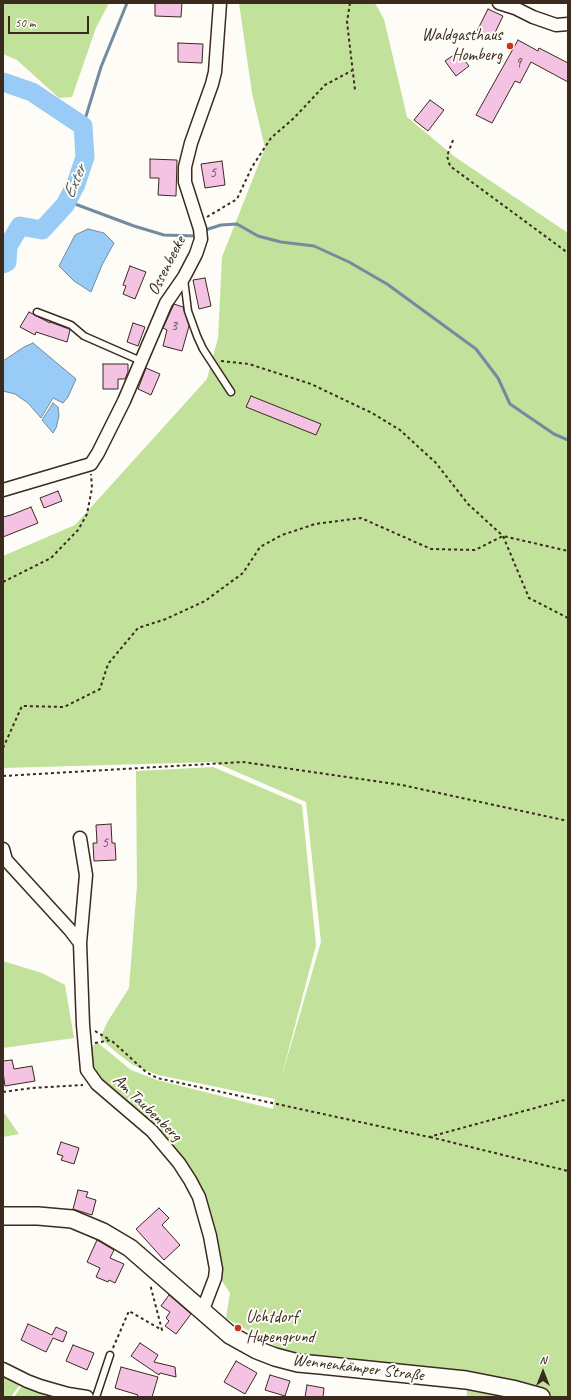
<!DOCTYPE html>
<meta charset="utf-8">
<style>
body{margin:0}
#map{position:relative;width:571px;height:1400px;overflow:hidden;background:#fdfcf7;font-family:Caveat,sans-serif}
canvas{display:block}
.frame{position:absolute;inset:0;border:4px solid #3b2a1e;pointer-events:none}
.north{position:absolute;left:523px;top:1352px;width:40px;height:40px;-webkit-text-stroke:3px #fdfcf7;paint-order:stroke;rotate:0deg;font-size:11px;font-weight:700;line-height:16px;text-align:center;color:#3b2a1e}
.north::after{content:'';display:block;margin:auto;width:14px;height:18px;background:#3b2a1e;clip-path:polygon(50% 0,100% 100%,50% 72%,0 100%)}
.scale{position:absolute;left:8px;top:16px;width:81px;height:18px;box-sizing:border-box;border:2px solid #3b2a1e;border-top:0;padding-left:5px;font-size:12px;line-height:14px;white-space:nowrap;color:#3b2a1e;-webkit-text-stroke:3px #fdfcf7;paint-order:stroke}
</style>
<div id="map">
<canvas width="571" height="1400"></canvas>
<div class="frame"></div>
<div class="north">N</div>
<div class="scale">50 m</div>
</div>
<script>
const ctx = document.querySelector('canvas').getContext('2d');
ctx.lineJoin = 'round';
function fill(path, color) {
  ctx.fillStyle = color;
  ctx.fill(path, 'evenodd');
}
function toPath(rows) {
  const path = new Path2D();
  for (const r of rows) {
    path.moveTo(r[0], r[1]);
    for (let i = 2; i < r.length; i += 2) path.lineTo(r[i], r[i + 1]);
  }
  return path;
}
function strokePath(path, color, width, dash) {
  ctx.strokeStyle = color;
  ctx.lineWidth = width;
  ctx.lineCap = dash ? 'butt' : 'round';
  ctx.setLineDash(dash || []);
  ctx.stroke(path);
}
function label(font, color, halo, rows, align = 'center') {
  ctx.font = font + ' Caveat,sans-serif';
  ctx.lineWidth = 4;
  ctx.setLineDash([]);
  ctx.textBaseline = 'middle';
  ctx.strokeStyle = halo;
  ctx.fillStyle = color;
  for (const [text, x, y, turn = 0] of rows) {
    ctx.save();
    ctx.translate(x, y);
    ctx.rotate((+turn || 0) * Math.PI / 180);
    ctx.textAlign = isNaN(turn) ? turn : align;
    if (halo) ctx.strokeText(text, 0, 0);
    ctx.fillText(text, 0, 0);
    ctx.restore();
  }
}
const green = toPath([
 [3,3,109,3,96,28,72,97,59,98,17,60,3,54],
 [239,3,375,3,384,19,407,117,455,157,568,233,568,1397,467,1397,466,1375,291,1355,226,1318,230,1293,219,1276,192,1179,90,1069,88,1051,94,1045,98,1043,131,1070,157,1080,273,1109,275,1099,158,1075,133,1065,117,1053,100,1038,108,1021,129,988,137,886,136,771,213,767,302,805,316,945,281,1079,321,942,306,802,214,762,3,768,3,556,75,525,207,379,218,338,222,257,265,148,252,93],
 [3,961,42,973,65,985,74,1038,3,1048],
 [3,1111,19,1134,3,1137],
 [3,1376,21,1383,11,1397,3,1397],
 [21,1387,54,1397,14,1397]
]);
const water = toPath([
 [88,229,104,233,114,243,102,265,91,292,74,281,59,266,75,235,88,229],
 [33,343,76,379,68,397,63,403,53,398,41,418,28,403,15,394,3,391,3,361,24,347,33,343],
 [53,403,58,407,59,416,56,428,53,433,42,420,53,403]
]);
const stream = toPath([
 [83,126,101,67,127,3],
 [67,201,134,226,164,235,196,236],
 [205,230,221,225,237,224,258,236,281,242,314,246,349,262,387,284,476,349,498,378,510,404,554,434,568,440]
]);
const river = toPath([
 [3,82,32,92,83,126,85,157,76,184,65,205,42,230,20,226,8,246,7,262,3,264]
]);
const building = toPath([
 [155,3,182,3,181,17,155,16,155,3],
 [488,9,503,16,492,39,477,31,488,9],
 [518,40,538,51,539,48,568,63,568,82,531,62,520,83,515,81,492,123,476,115,518,40],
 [178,43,203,44,202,63,178,62,178,43],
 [458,52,469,66,456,76,445,61,458,52],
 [430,100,444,110,428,131,414,120,430,100],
 [150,159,177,160,176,196,158,195,159,178,150,178,150,159],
 [222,161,225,185,205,188,201,164,222,161],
 [130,266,146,272,135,299,123,294,126,286,123,285,130,266],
 [205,278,211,306,199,309,193,280,205,278],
 [174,304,183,307,189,326,182,351,163,346,167,330,163,328,174,304],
 [29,312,50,323,50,322,69,329,70,330,67,342,36,332,35,335,20,327,29,312],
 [133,323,145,327,138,346,127,342,133,323],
 [103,364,128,364,128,372,125,379,118,379,118,389,103,389,103,364],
 [146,368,160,374,151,395,138,389,146,368],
 [251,396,321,424,316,435,246,407,251,396],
 [58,491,62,501,44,508,40,498,58,491],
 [31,507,38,523,3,537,3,517,11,515,31,507],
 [111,824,112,843,115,843,116,860,94,861,93,843,97,843,96,825,111,824],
 [12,1060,14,1069,32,1066,35,1081,5,1086,3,1072,3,1061,12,1060],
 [61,1142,79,1148,74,1164,61,1160,63,1156,57,1154,61,1142],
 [78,1190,88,1192,86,1197,96,1200,92,1215,73,1209,78,1190],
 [159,1208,169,1218,162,1225,180,1245,164,1260,136,1229,159,1208],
 [97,1240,114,1250,110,1258,124,1264,115,1283,109,1280,108,1282,96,1277,100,1268,87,1262,97,1240],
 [169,1295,191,1314,176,1334,165,1326,169,1321,166,1318,170,1312,161,1306,169,1295],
 [28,1324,52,1335,56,1327,67,1332,63,1342,53,1338,46,1352,21,1340,28,1324],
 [140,1343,158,1355,154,1362,175,1367,176,1377,160,1373,159,1375,131,1356,140,1343],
 [73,1345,94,1353,87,1370,66,1361,73,1345],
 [236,1361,257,1373,245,1394,224,1382,236,1361],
 [121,1367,158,1377,152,1397,137,1397,138,1395,115,1388,121,1367],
 [270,1375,290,1381,285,1396,265,1390,270,1375],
 [307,1385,324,1388,323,1397,305,1397,307,1385]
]);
const path = toPath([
 [350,3,347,22,355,90],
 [453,140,447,156,450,166,568,253],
 [207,217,237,199,252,167,271,138,294,118,325,85,353,70],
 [221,361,249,364,311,384,372,413,400,430,436,463,468,504,503,536,529,598,568,618],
 [3,582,51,558,78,530,87,514,92,488,91,474],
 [3,748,22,706,64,707,100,689,108,664,138,628,166,619,205,601,243,573,260,547,282,535,315,524,361,518,431,549,475,550,503,536,568,551],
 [3,776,243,762,402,785,568,821],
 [95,1031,110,1040],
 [95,1043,111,1040,146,1072,157,1078,429,1137,568,1099],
 [3,1092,32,1088,83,1085],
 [430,1137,568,1171],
 [113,1348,129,1311,162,1330,150,1284]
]);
const lane = toPath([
 [184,279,188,311,197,336,203,349,231,392],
 [37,312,71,325,84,336,141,361],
 [96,1397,110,1355]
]);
const street = toPath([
 [499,3,515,8,533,17,556,25,568,24],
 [3,490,91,464,98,453,124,401,166,303,184,277,196,254,201,239,200,229,185,182,185,167,191,143,212,84,215,72,220,3],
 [80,838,86,875,80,943,83,1025,87,1070,97,1084,152,1131,179,1163,190,1180,199,1197,210,1236,216,1269,215,1278,202,1312],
 [3,849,6,860,70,930,80,943],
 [3,1369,27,1381,40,1386,68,1394,87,1397]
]);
const secondary = toPath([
 [3,1216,38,1216,72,1219,103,1232,130,1248,230,1335,257,1350,275,1357,298,1363,320,1365,466,1380,512,1389,541,1397]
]);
const markers = [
 [510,46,4,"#c8321e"],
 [238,1328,4,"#c8321e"]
];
const numberNames = [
 ["9",518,63],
 ["5",213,173],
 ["3",174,326],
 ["5",105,843]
];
const poiNames = [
 ["Waldgasthaus",502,36],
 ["Homberg",502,56],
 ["Uchtdorf",246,1318,"left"],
 ["Hupengrund",246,1338,"left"]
];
const streetNames = [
 ["Ossenbeeke",167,266,-63],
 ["Am Taubenberg",147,1108,44],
 ["Wennenkämper Straße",358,1368,7]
];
const waterNames = [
 ["Exter",75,182,-67]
];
fill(green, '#c2e19a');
fill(water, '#98cbf5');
strokePath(water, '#738b9f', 1);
strokePath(stream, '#738b9f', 3);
strokePath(river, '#98cbf5', 19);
fill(building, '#f4c3e3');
strokePath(building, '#3b2a1e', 1);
strokePath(lane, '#3b2a1e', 9);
strokePath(street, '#3b2a1e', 15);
strokePath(secondary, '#3b2a1e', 20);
strokePath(path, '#3b2a1e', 2, [3, 3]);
strokePath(lane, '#fdfcf7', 6);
strokePath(street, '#fdfcf7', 12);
strokePath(secondary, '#fdfcf7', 17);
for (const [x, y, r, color] of markers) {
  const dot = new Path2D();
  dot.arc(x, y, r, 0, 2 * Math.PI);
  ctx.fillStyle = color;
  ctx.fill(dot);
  strokePath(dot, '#fdfcf7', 1.5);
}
label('15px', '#69504f', null, numberNames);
label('17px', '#3b2a1e', '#fdfcf7', poiNames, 'right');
label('17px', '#3b2a1e', '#fdfcf7', streetNames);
label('italic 18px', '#575a5e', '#fdfcf7', waterNames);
</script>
